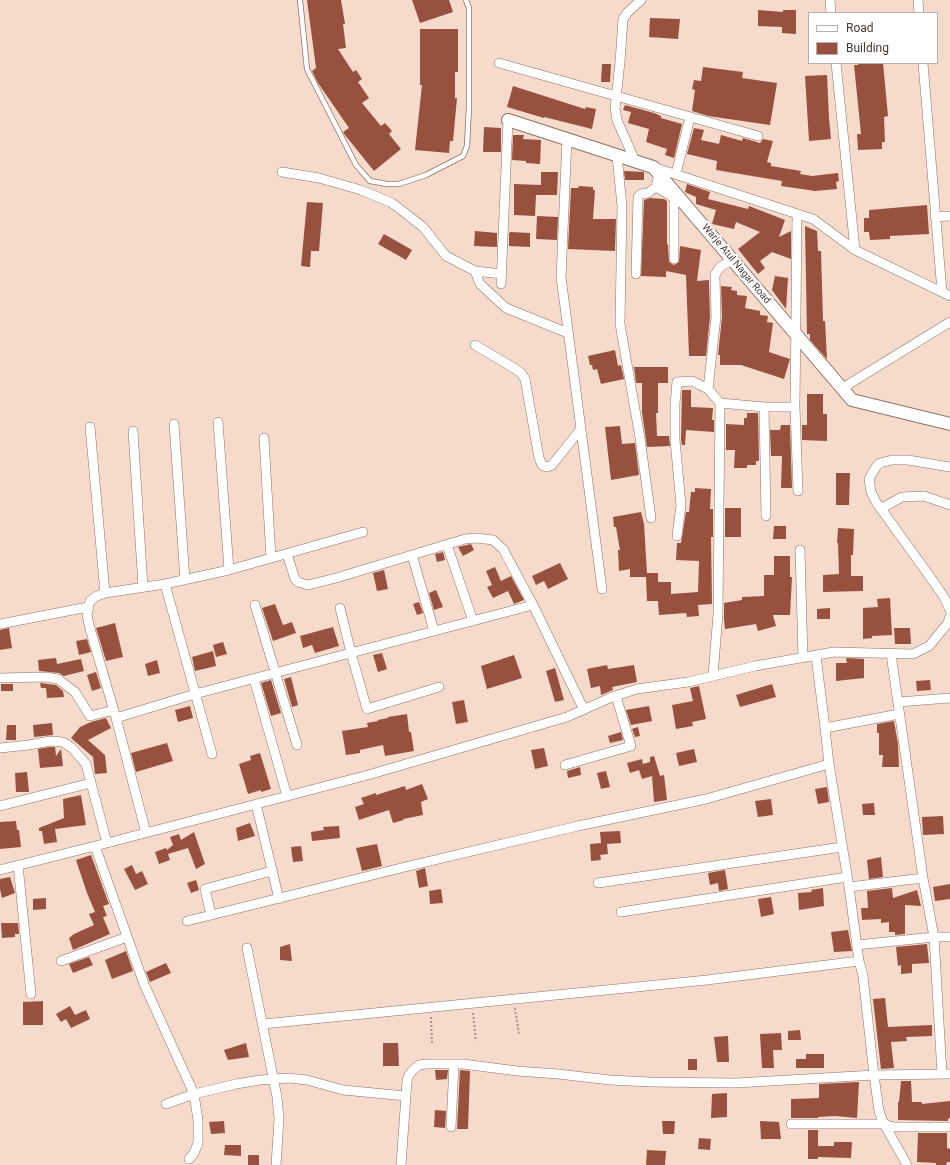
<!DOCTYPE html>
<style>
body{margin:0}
#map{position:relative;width:950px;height:1165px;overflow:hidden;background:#f6dacc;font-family:Roboto,sans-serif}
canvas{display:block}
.legend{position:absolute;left:808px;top:12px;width:130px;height:52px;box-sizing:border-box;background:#fff;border:1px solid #b4b0ad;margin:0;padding:5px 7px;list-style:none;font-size:12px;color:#443933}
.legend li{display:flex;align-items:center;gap:8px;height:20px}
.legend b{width:20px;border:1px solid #b4b0ad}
</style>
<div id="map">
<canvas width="950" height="1165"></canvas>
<ul class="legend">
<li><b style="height:5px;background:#fff"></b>Road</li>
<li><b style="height:11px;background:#99513f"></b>Building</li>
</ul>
</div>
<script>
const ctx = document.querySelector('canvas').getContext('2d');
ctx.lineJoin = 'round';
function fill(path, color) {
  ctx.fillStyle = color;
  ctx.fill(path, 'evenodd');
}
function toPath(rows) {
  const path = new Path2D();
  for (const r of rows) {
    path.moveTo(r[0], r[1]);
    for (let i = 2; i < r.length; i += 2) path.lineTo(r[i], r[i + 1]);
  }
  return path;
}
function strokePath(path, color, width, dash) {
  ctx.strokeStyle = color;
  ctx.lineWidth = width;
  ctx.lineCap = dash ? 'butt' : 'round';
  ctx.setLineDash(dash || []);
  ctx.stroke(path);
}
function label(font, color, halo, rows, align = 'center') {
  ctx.font = font + ' Roboto,sans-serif';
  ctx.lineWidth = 4;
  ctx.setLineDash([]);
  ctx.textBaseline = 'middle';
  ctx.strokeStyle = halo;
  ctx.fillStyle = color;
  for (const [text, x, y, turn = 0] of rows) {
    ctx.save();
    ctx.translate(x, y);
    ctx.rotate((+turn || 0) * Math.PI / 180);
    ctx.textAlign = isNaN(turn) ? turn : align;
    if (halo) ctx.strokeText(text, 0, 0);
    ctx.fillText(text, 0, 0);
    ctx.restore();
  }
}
const building = toPath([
 [307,0,341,0,345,24,343,24,346,48,338,49,353,72,356,70,362,79,358,82,369,98,362,103,381,126,385,123,392,131,389,134,401,149,374,171,345,135,343,132,349,128,318,83,312,71,316,68],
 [412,0,449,0,453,12,420,23],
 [758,10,783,12,783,10,796,10,796,34,782,33,782,27,758,26],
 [650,18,680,19,678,39,649,37],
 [420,29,458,29,458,72,455,72,455,98,457,98,453,141,450,141,449,153,415,150,422,85,420,85],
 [858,63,883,63,888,116,884,117,885,142,882,142,882,149,858,150,857,134,861,134,854,65,858,65],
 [602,64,611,64,610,82,601,82],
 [703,67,743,72,742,78,777,83,770,125,708,116,692,111,695,90,692,89,694,80,701,81],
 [827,75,829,118,831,139,809,141,805,76],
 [513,86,585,109,586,107,596,109,592,129,544,117,544,118,507,107],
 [625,105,654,113,661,116,661,118,682,124,674,158,665,155,667,149,646,142,649,129,628,123,631,112,623,110],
 [484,127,501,128,501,152,483,152],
 [694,128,704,130,701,140,719,144,721,135,742,141,743,138,760,143,763,139,773,141,767,162,771,163,771,166,801,171,800,174,812,176,838,173,839,181,836,182,837,189,815,191,781,186,782,181,716,170,717,161,687,154],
 [513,135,524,135,523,139,541,140,540,164,526,163,526,161,512,160],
 [624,171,644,172,644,180,625,180],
 [541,172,558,172,557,195,536,195,535,216,514,215,514,184,541,185],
 [687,184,710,192,708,199,748,209,749,206,785,220,779,237,791,231,791,259,772,252,760,261,765,268,758,274,738,249,760,232,736,222,734,229,712,224,716,210,696,204,696,197,685,192],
 [579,186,593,187,593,190,595,190,593,219,616,219,615,251,568,249,571,188,578,188],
 [650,198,664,199,667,201,667,244,668,245,669,262,674,265,679,262,680,246,701,250,697,281,709,280,709,284,710,317,706,356,689,356,686,275,666,271,666,277,641,276,644,200],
 [307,202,323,203,319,251,311,251,310,267,301,266],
 [927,205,929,234,890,236,890,239,870,240,869,232,864,232,864,218,869,218,869,210],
 [537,216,558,217,557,240,536,239],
 [805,226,817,231,818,251,821,251,823,321,825,321,827,359,810,340,810,334,807,334],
 [475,231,497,233,497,247,474,246],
 [511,232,530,233,530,247,509,246,509,233],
 [384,234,412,250,406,260,378,244],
 [775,276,788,278,786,309,772,290],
 [721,286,732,287,731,290,737,291,737,295,747,296,745,308,760,311,760,315,768,316,767,322,773,323,769,352,790,359,784,379,741,365,720,365,720,355,718,355,722,317],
 [615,350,618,366,621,365,624,379,601,384,597,369,593,370,592,365,590,365,588,356],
 [634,367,668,367,668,383,658,383,658,413,656,413,657,436,669,436,670,446,647,447,642,412,642,383,636,383],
 [682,390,691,390,691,407,713,408,712,420,714,420,714,432,686,430,685,445,682,445,681,440],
 [807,394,823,394,823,414,827,414,827,441,802,440,802,425,807,425],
 [747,413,758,413,759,461,756,461,756,465,747,465,747,468,734,468,735,450,726,450,726,424,744,425,744,418,747,418],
 [781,425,790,425,792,488,781,488,782,456,771,456,770,430,780,430],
 [620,426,622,444,635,443,639,475,611,480,605,427],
 [836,473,850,473,849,505,836,505],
 [695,488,711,489,710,509,713,509,713,537,711,537,712,604,698,605,699,616,687,617,686,613,659,615,658,601,647,601,646,577,630,577,630,569,619,571,618,550,620,550,616,527,614,527,613,517,641,512,644,524,647,573,658,573,658,582,671,582,671,594,698,592,699,561,676,560,677,543,681,543,686,512,689,512,691,492,695,492],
 [725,508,741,508,741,537,725,537],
 [774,526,786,526,786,539,773,539],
 [838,528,854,529,853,555,851,555,851,576,863,576,863,591,823,592,823,575,839,574,838,543,837,543],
 [471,544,474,550,463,556,458,547],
 [443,552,445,560,437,562,435,554],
 [774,556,790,556,790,577,792,577,790,615,773,615,776,626,758,631,756,624,725,629,724,619,724,603,742,600,742,597,764,596,764,575,774,575],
 [560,563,568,579,548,589,544,581,536,585,532,576],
 [495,567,501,581,511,576,524,600,514,604,508,591,493,598,487,587,492,585,486,571],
 [384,570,388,589,377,591,373,573],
 [436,590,443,607,434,610,429,593],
 [890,598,892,635,872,636,872,638,863,639,863,608,878,607,877,599],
 [419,602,423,613,417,615,413,604],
 [275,604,283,625,292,622,296,633,273,641,262,608],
 [830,608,830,619,817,619,817,609],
 [115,623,123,657,106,661,96,628],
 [333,627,339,646,315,653,312,645,303,648,300,636],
 [9,628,12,648,0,650,0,630],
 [894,628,910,628,911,644,895,644],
 [87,639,91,652,79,655,76,641],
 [223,642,227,654,216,657,213,645],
 [213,651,216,666,195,671,192,657],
 [382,653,387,669,378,672,373,655],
 [514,655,522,678,487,689,481,666],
 [56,658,57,664,81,659,84,671,64,676,59,673,39,671,38,660],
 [846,658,864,659,864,678,836,681,836,663,847,663],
 [157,660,160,673,148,676,145,664],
 [607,665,608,669,634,665,637,682,612,687,613,690,601,695,600,686,591,688,587,669],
 [555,668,564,700,555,702,546,671],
 [96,672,101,688,92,691,87,675],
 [291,677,298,705,292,707,284,679],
 [271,680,281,713,271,716,261,683],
 [930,680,931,690,917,691,916,681],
 [40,683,56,685,63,691,64,697,47,698,46,688,41,688],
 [1,684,13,684,13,691,1,691],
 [772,684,776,697,740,707,736,695],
 [699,686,706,719,692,722,693,726,676,729,672,705,693,701,690,688],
 [464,700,468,722,456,724,452,702],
 [190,706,193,718,178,722,175,710],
 [649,706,652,721,631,725,626,710],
 [407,714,409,732,411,732,414,751,385,756,383,745,360,750,360,753,346,755,342,731,368,727,367,723,378,721,378,720,388,718,388,717],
 [106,718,111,728,88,740,105,755,107,773,95,774,93,757,71,738,80,727,91,722],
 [894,721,898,744,899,767,882,767,883,755,879,755,879,733,877,733,877,724],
 [52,723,53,735,34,737,33,725],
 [7,725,16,725,16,740,6,740],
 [638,727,640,736,635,737,632,729],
 [621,732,623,740,610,743,608,736],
 [167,743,173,761,136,772,131,753],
 [50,747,55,747,56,756,61,749,63,766,40,768,38,749],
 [544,748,548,766,535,769,531,750],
 [694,749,697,762,679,766,676,753],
 [260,753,271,789,261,792,261,790,248,794,239,764,251,760,250,756],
 [654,756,660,776,664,775,667,800,654,802,652,776,642,779,639,770,630,773,627,763,642,759,643,764,650,762,650,757],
 [580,767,581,775,568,778,567,771],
 [606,771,610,787,601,789,597,773],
 [27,772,29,792,16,792,15,773],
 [422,784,428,799,421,802,423,815,403,819,404,820,393,823,389,810,359,820,355,807,364,804,361,798,376,793,376,795,405,786,406,790],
 [827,787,829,802,818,804,815,789],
 [81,795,86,825,55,829,57,842,44,844,42,831,39,831,39,828,64,818,63,799],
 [771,799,773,815,758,817,755,801],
 [874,803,875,815,863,815,862,804],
 [943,816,944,834,923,835,922,817],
 [16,821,17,830,19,830,21,847,0,849,0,822],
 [250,823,255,836,238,841,236,828],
 [339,826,340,838,312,841,311,832,324,830,323,827],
 [620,831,621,843,607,844,608,854,600,855,601,860,591,861,590,844,601,843,600,832],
 [194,832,205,864,196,869,188,848,168,854,170,860,159,864,155,852,166,848,167,850,173,845,170,837,179,834,181,840],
 [377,844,382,866,362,871,356,848],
 [301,846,303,861,293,862,291,847],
 [91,855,109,904,103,906,107,916,103,917,110,934,73,950,69,938,74,934,94,925,89,914,95,912,87,893,76,860],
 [881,857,883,877,869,879,867,860],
 [132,865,136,874,142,871,148,884,135,890,124,869],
 [425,868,428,886,419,888,416,871],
 [725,870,728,889,719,891,718,883,710,885,708,873],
 [10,877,15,893,2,898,0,889,0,879],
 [196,880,199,890,191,893,187,883],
 [950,884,950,899,935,901,933,887],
 [823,888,824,906,799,910,798,893,812,892,811,890],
 [892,888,893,898,917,890,921,906,905,905,905,934,895,935,895,932,889,932,889,922,881,923,881,919,862,920,861,908,868,908,867,891],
 [441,889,443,903,430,904,429,891],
 [771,897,774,914,761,917,758,899],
 [46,898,46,909,33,910,33,899],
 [1,923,18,923,19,934,15,934,15,937,2,938],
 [848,930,852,951,834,952,831,932],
 [290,944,292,961,280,960,280,947],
 [927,944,929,963,912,964,912,973,901,974,901,965,898,966,896,947],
 [126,951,133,971,112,979,105,960],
 [89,957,93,965,73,973,69,964],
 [166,963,171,973,150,982,146,972],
 [885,998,888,1027,932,1025,932,1036,906,1037,907,1041,891,1042,894,1068,881,1069,873,999],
 [43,1001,43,1025,23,1025,23,1002],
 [70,1006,75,1015,86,1010,90,1019,71,1028,66,1019,61,1022,56,1014],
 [800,1030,801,1040,788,1040,788,1031],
 [781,1033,782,1050,773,1050,774,1068,762,1068,760,1034],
 [728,1036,729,1062,717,1062,714,1037],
 [246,1043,249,1057,228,1060,224,1050],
 [383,1043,398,1043,399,1066,383,1066],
 [806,1054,824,1054,824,1068,796,1068,796,1059,806,1059],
 [688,1059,697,1059,697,1070,688,1070],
 [435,1070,448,1070,447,1079,436,1080],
 [460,1070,470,1071,468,1129,457,1129],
 [901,1081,911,1081,912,1102,922,1102,922,1104,950,1101,950,1118,948,1119,948,1121,898,1120,898,1102,899,1102],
 [859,1082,857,1118,835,1116,818,1117,818,1118,791,1118,791,1099,819,1098,819,1084],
 [727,1093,727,1117,711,1118,712,1094],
 [435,1110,446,1111,445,1128,434,1127],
 [224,1121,225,1133,211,1134,209,1122],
 [662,1121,675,1121,674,1134,663,1134],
 [760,1121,779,1122,781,1139,761,1139],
 [808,1130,818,1130,818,1146,834,1146,834,1142,852,1142,851,1158,818,1157,818,1159,808,1159],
 [918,1133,947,1133,947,1148,950,1149,950,1162,947,1162,946,1165,936,1165,936,1163,917,1162],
 [699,1138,711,1139,710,1150,698,1149],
 [225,1145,241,1145,241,1156,224,1155],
 [647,1150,666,1151,665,1165,646,1165],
 [248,1155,259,1155,259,1165,248,1165]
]);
const path = toPath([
 [515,1008,519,1034],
 [473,1013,476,1041],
 [431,1017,432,1043]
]);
const service = toPath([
 [300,0,307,69,356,165,370,181,387,184,399,184,426,175,463,156,467,146,469,106,469,8,466,0]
]);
const minor = toPath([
 [830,0,831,13],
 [918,0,919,13],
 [499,63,758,136],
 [836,63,855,250],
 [923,63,942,292],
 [567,139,561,277,602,589],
 [617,156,622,206,620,324,640,438,651,518],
 [635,161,617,120,615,108,620,62,623,19,627,13,641,0],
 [653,167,813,219,855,250,950,296],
 [282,172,319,178,361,190,392,203,423,227,446,256,475,271,502,274],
 [676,174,690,117],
 [656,187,671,196,674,199,674,259],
 [797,214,795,407,798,491],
 [935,217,950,216],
 [475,271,480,284,506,308,568,333],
 [636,274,638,197,641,194,648,193,656,187,659,174],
 [501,284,508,120],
 [475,345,514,368,521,373,525,379,539,458,542,465,547,467,552,465,580,430],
 [708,389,716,317,715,275,720,267,732,260],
 [843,390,849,384,950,322],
 [720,403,764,407,795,407],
 [764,407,766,516],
 [218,422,229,570],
 [174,424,185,580],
 [90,427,105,593],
 [133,431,143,587],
 [264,438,271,558],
 [950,467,908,460,892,460,880,463,876,467,869,479,871,492,876,502,928,574,944,597,950,610],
 [882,508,902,497,924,496,950,505],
 [677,536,681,505,675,440,675,404,677,382,692,381,708,389,720,403,718,614,713,676],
 [447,545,473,621],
 [800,550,803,658],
 [287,554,295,579,298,582,308,585,336,578,465,539,476,538,493,540,503,549,533,605,584,710],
 [412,555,434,631],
 [165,584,212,754],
 [255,605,297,745],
 [340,608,351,653,367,709,439,687],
 [0,624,88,607],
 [891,654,923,878,934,937,942,1074],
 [816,656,825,728,829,764,849,887,859,961,863,976,874,1075,879,1111,883,1122,907,1165],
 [0,678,45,677,58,679,75,692,90,716,114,710],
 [254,679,287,796],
 [898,702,950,698],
 [116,718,195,694,533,605],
 [825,728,899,714],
 [0,748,29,745,50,741,63,742,72,748,86,764,107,843],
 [565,765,631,746,616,696],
 [256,804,279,899],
 [0,806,91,783],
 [146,833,116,718,89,625,87,614,90,601,97,596,105,593,165,584,229,570,363,532],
 [95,846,144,984,194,1094,198,1120,198,1143,194,1153,189,1159],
 [18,865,31,994],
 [0,870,107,843,368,775,567,717,612,697,637,689,688,682,755,666,834,652,913,654,929,646,948,623,950,616],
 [598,883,842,847],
 [849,887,923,878],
 [621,912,847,877],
 [211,915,205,889,272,871],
 [187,921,405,867,578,826,706,799,829,764],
 [857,945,934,937,950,937],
 [247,948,277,1097,279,1119,276,1165],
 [61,961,127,937],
 [263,1024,707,980,859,961],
 [166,1104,194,1094,236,1084,260,1080,288,1078,307,1080,343,1090,406,1096],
 [883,1122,888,1126,895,1127,950,1127],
 [791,1124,885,1124],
 [451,1127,454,1064],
 [401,1165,407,1081,409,1075,413,1070,419,1065,427,1064,463,1064,517,1071,558,1074,610,1080,650,1082,736,1083,874,1075,950,1074]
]);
const tertiary = toPath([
 [508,120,653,167,852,400,950,424]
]);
const streetNames = [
 ["Warje Atul Nagar Road",736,264,50]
];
fill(building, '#99513f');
strokePath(service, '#8c7366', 6);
strokePath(minor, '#8c7366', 10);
strokePath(tertiary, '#8c7366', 14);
strokePath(path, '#a79288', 2, [2, 2]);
strokePath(service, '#fff', 4.5);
strokePath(minor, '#fff', 9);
strokePath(tertiary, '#fff', 12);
label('10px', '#443933', '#fff', streetNames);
</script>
